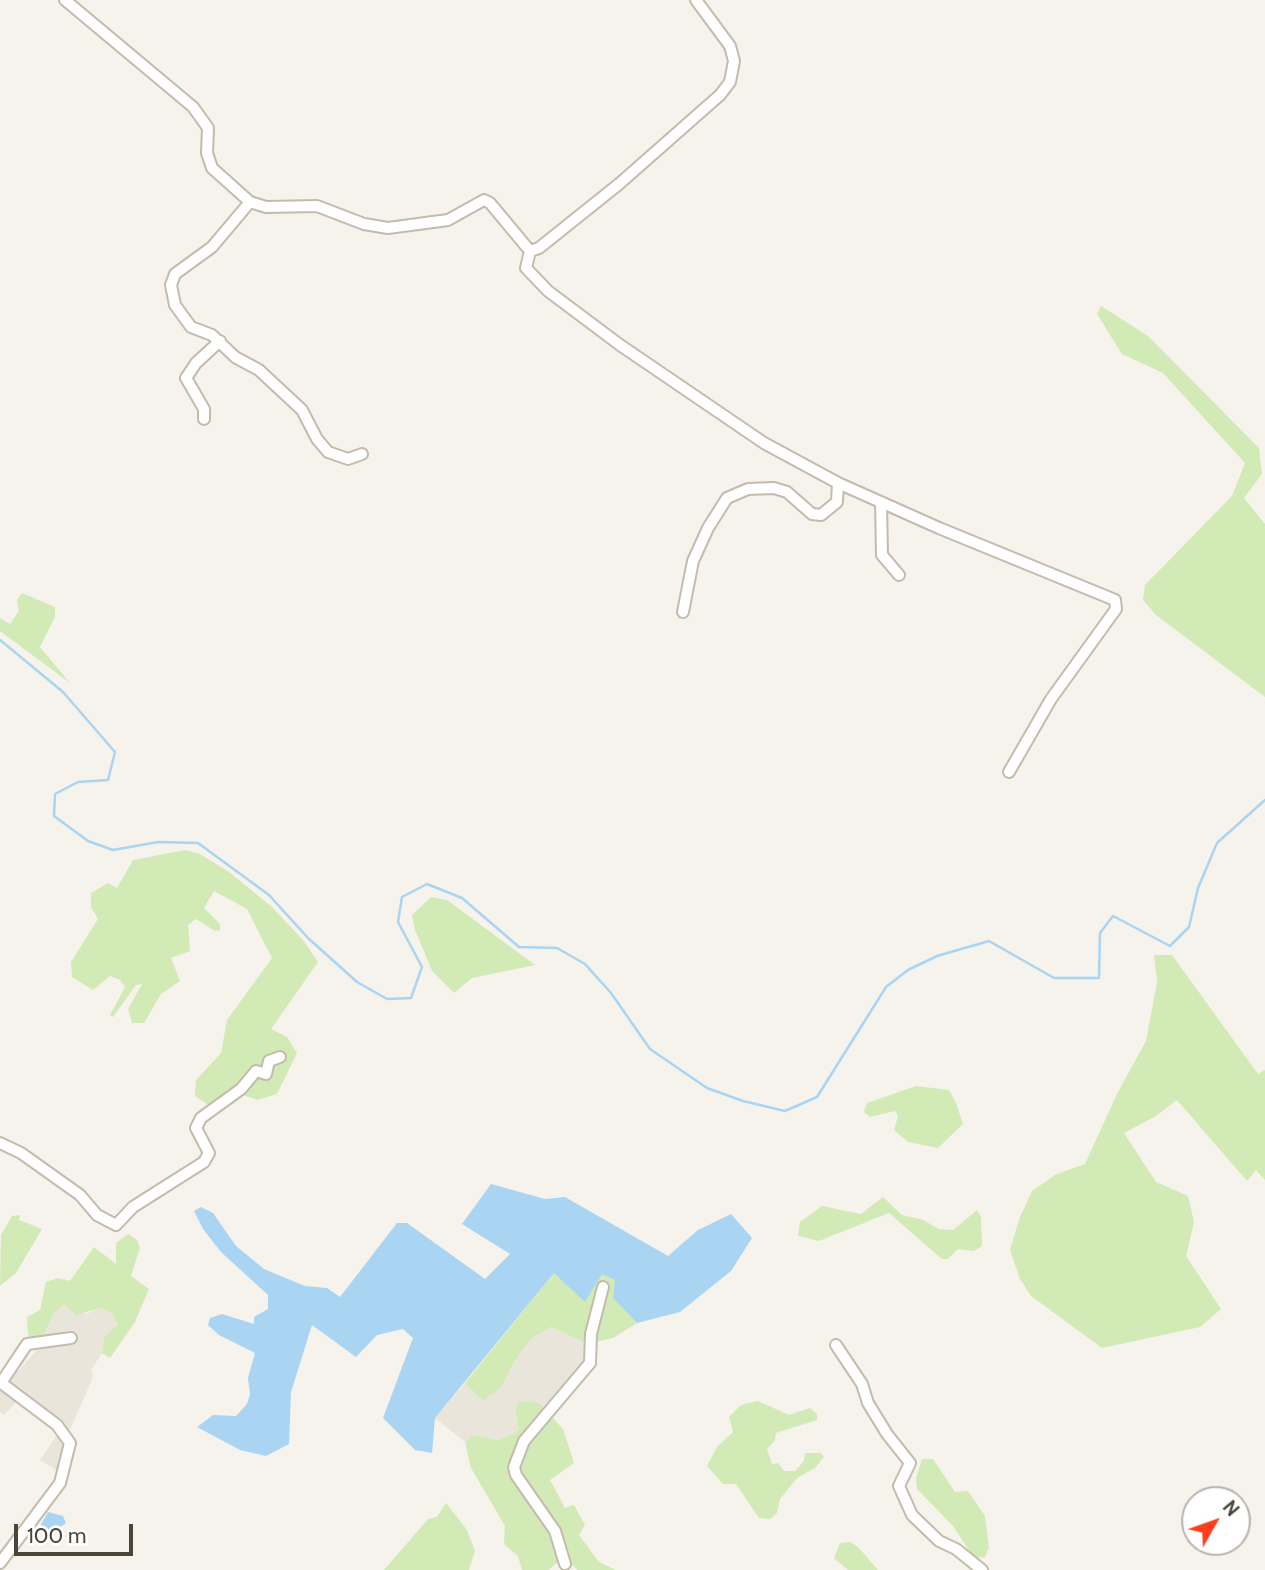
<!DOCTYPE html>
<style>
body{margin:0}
#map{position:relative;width:1265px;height:1570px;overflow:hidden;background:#f6f3ec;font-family:Cabin,sans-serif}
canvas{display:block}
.north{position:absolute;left:1181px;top:1486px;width:70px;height:70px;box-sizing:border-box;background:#fff;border:2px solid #b7b4b0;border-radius:50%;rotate:50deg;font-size:19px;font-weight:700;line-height:28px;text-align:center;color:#4b4439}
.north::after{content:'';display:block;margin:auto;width:24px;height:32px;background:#fc3f1d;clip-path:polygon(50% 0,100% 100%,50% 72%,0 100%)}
.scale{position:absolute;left:14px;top:1524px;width:119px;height:32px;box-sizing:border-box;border:4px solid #4b4439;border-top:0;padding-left:9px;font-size:21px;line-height:24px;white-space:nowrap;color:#4b4439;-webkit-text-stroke:5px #fff;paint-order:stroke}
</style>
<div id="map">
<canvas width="1265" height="1570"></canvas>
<div class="north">N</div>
<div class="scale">100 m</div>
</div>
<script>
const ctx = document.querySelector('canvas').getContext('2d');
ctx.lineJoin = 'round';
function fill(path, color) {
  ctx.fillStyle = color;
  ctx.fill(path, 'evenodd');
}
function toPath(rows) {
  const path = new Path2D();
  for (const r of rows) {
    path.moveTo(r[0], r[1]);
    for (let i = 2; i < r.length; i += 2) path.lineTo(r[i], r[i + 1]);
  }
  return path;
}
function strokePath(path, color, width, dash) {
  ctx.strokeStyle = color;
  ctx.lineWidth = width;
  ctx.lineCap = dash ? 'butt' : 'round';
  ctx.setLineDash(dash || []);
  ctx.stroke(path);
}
const residential = toPath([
 [64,1303,86,1314,100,1308,112,1314,118,1324,103,1344,102,1353,91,1370,93,1377,70,1430,58,1471,40,1460,59,1432,18,1400,4,1415,0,1412,0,1392,36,1351,28,1335,42,1338,54,1313],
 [551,1327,588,1344,594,1363,551,1415,515,1412,519,1429,514,1434,498,1440,472,1435,465,1442,435,1418,465,1383,483,1401,501,1387,516,1359,531,1339]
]);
const green = toPath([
 [1101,306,1148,336,1259,448,1262,474,1244,498,1265,524,1265,697,1156,615,1143,600,1145,585,1232,496,1245,463,1163,373,1122,354,1097,314],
 [22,593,55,607,55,617,40,647,70,683,0,631,0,618,10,624,19,611,17,600],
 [185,850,200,854,229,872,272,907,303,940,318,962,271,1029,287,1037,297,1053,277,1094,257,1100,228,1089,210,1106,195,1096,196,1080,221,1053,227,1020,272,958,247,909,214,891,204,908,220,924,220,930,215,931,196,919,188,925,190,951,171,958,180,981,161,994,144,1023,132,1023,128,1009,142,984,136,985,113,1017,110,1015,125,987,120,980,110,976,93,990,72,977,71,962,98,919,91,907,91,893,108,883,117,888,133,860],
 [431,897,447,900,535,965,472,978,454,993,432,971,415,930,412,915],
 [1154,955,1172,955,1258,1074,1265,1070,1265,1180,1256,1170,1247,1181,1177,1100,1156,1116,1124,1133,1156,1182,1188,1196,1194,1222,1186,1256,1221,1309,1200,1327,1102,1348,1031,1296,1020,1279,1010,1250,1020,1217,1032,1191,1055,1175,1085,1164,1117,1094,1146,1041,1157,982],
 [916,1086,949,1090,956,1103,963,1124,938,1148,908,1142,894,1130,898,1116,895,1111,870,1117,864,1112,867,1103],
 [883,1197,902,1215,923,1220,939,1229,953,1230,977,1210,981,1217,982,1246,974,1251,958,1249,948,1259,942,1259,889,1213,819,1241,798,1236,800,1222,822,1206,861,1214],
 [20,1215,19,1220,42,1229,16,1273,0,1286,1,1235,12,1216],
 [128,1234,137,1240,140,1248,131,1276,149,1289,135,1322,110,1358,102,1353,104,1338,118,1324,112,1314,101,1308,76,1315,64,1304,54,1313,42,1338,28,1335,27,1317,40,1310,46,1282,58,1278,70,1281,94,1247,116,1264,116,1243],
 [554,1273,602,1274,616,1280,613,1298,637,1323,613,1338,588,1344,551,1327,531,1339,516,1359,501,1387,483,1401,465,1383],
 [520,1401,539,1403,563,1429,574,1463,550,1480,565,1508,574,1505,585,1525,579,1535,599,1562,616,1570,577,1570,573,1565,558,1562,549,1570,522,1570,518,1556,504,1544,505,1526,471,1468,465,1442,472,1435,498,1440,514,1434,519,1429,515,1411],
 [758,1401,789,1415,810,1408,817,1414,817,1420,776,1433,775,1440,767,1449,772,1464,778,1463,784,1471,795,1471,804,1461,805,1453,821,1453,824,1457,815,1468,797,1478,780,1499,777,1513,770,1519,759,1518,736,1484,723,1484,707,1466,717,1447,733,1432,729,1417,741,1405],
 [922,1459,933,1459,955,1492,968,1491,985,1516,989,1547,985,1557,974,1558,953,1526,917,1489,916,1478],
 [446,1503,467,1530,475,1551,469,1570,384,1570,428,1519,437,1517],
 [851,1542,859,1548,878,1570,848,1570,834,1558,840,1543]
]);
const water = toPath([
 [491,1184,545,1199,565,1197,668,1256,698,1230,731,1214,752,1238,731,1271,680,1312,637,1323,613,1298,615,1280,602,1274,585,1302,554,1273,435,1418,432,1453,415,1450,383,1418,413,1338,403,1329,377,1335,356,1357,312,1325,291,1392,289,1444,266,1456,240,1450,197,1427,213,1415,236,1416,247,1404,250,1394,248,1378,255,1353,219,1335,208,1325,210,1318,222,1314,254,1324,254,1317,268,1309,268,1295,221,1252,203,1229,194,1211,201,1207,213,1213,236,1246,264,1269,305,1286,327,1288,340,1297,397,1223,407,1223,485,1279,510,1254,462,1224],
 [48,1512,63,1516,66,1523,48,1536,39,1528]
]);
const stream = toPath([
 [0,640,63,692,115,752,108,780,78,782,55,794,54,816,88,841,113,850,158,842,198,843,269,895,308,938,357,982,387,999,411,998,422,967,398,922,402,897,427,884,462,898,519,947,557,948,585,964,611,993,650,1049,707,1088,743,1101,785,1111,817,1097,886,987,908,970,937,956,989,941,1054,978,1099,978,1100,933,1113,916,1170,946,1189,927,1198,888,1217,843,1265,800]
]);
const minor = toPath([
 [65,0,193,107,208,128,207,153,212,168,250,202,266,207,317,206,364,224,388,228,448,220,484,200,490,203,530,251,526,268,548,291,620,345,764,443,838,483,939,528,1115,600,1116,609,1051,699,1009,772],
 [250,202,212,247,175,274,171,285,175,305,191,327,212,335,235,357,259,370,302,410,317,439,328,452,348,459,362,454],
 [530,251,539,248,619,184,720,95,730,82,734,61,730,46,696,0],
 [204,419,204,409,186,378,196,363,220,341],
 [881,502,882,555,899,575],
 [683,612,693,561,708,528,727,498,748,489,774,488,787,492,812,514,821,515,837,502,838,483],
 [0,1143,21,1153,80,1195,97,1215,116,1225,133,1207,204,1162,209,1153,196,1128,201,1118,241,1089,256,1071,266,1074,269,1061,280,1057],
 [836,1345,862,1384,868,1403,887,1434,910,1463,899,1486,912,1515,939,1541,956,1549,982,1570],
 [0,1382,57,1425,70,1443,60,1483,0,1563],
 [1,1383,27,1344,71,1338],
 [565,1564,555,1531,516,1475,514,1467,524,1441,590,1363,591,1334,603,1287]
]);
fill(residential, '#eae5da');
fill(green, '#d2eab5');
fill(water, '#a9d4f2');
strokePath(stream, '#a9d4f2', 2.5);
strokePath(minor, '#c2bbae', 14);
strokePath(minor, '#fff', 10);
</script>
